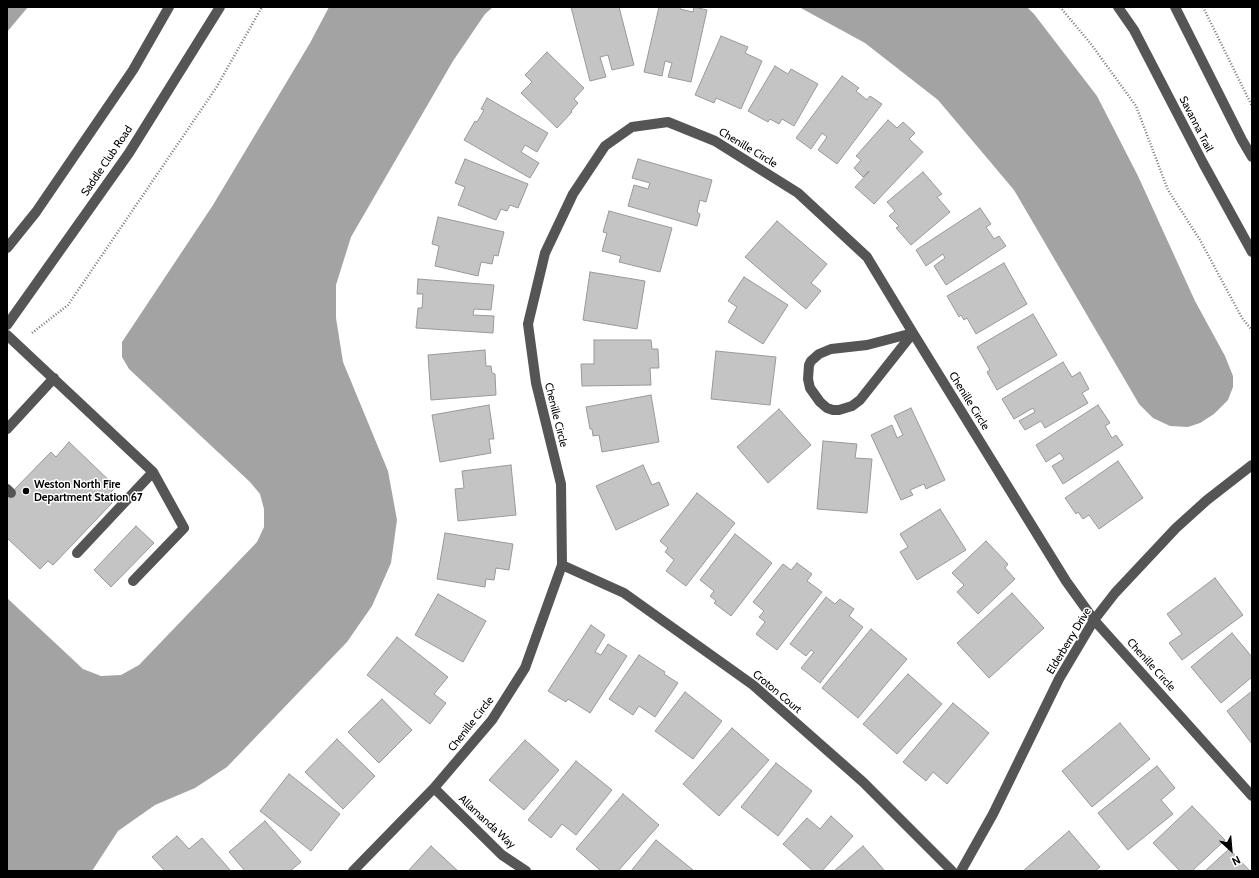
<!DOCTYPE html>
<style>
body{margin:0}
#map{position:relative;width:1259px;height:878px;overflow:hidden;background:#fff;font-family:Cabin,sans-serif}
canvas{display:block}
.frame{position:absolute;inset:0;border:8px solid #000;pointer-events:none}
.north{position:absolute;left:1211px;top:830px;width:40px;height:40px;-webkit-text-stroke:3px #fff;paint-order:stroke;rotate:154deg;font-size:11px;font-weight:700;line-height:16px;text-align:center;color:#000}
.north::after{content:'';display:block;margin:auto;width:14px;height:18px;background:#000;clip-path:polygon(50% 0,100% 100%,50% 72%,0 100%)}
</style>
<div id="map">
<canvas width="1259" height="878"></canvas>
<div class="frame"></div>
<div class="north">N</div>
</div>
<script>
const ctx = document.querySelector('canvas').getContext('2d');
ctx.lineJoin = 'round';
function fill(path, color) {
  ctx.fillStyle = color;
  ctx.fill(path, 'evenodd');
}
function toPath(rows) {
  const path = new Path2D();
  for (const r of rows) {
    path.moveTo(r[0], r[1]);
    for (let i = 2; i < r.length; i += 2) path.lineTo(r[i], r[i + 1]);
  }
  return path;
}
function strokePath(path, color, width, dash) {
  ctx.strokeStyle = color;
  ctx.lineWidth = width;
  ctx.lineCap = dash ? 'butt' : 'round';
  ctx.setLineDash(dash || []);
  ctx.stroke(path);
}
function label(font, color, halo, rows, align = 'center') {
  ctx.font = font + ' Cabin,sans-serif';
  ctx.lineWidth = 3;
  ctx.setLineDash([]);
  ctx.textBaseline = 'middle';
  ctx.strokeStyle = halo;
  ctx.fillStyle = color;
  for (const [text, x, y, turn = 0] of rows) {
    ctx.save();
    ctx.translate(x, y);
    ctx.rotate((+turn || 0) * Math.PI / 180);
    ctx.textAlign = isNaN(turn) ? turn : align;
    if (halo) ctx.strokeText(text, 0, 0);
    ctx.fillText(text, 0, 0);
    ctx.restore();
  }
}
const water = toPath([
 [7,7,28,7,7,32],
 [329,7,493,7,485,14,453,61,351,237,336,285,336,318,343,362,388,471,397,520,391,563,372,606,347,642,227,767,195,788,155,805,118,831,92,871,7,871,7,598,83,669,101,676,121,675,139,665,257,542,264,527,264,509,260,494,250,482,129,369,122,357,122,342,213,205,310,43],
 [799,7,1027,7,1034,14,1097,96,1138,176,1195,301,1225,356,1233,376,1233,387,1228,400,1214,414,1200,423,1188,427,1170,426,1153,418,1139,404,1014,190,938,100,865,43]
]);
const building = toPath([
 [571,7,619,7,634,65,612,70,608,55,600,57,606,77,590,81,571,7],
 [659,7,681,7,680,9,693,12,694,7,707,10,691,82,668,77,672,63,665,61,662,76,644,72,659,7],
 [721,36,748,47,745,53,762,61,741,109,716,98,714,103,695,95,721,36],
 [547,52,584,88,574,99,578,103,571,111,572,112,557,128,521,93,532,82,525,75,547,52],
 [775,66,788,74,791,69,818,84,794,126,782,119,779,124,770,119,768,122,748,111,775,66],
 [842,76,859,88,856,91,867,100,870,96,882,104,837,164,818,150,827,137,822,133,811,149,796,138,842,76],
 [487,98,548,133,537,152,525,145,521,152,539,163,530,178,464,140,475,121,477,122,484,110,481,109,487,98],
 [888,120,897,128,903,122,915,133,909,139,923,152,874,204,855,187,869,172,869,171,863,177,854,168,861,160,856,156,888,120],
 [465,159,528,184,518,208,510,205,507,211,501,209,496,220,458,205,465,187,455,183,465,159],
 [638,159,712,180,706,202,700,200,697,212,700,214,697,226,628,206,634,185,648,189,650,183,632,178,638,159],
 [923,172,942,194,937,197,950,212,911,245,896,228,899,226,889,216,895,211,887,202,923,172],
 [980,208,991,224,986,227,994,239,999,236,1006,246,946,285,934,266,945,258,943,254,926,266,916,250,980,208],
 [609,211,672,228,660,272,619,262,621,256,602,251,607,233,603,232,609,211],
 [438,217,504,232,498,256,494,255,492,264,481,262,478,276,435,266,439,246,432,244,438,217],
 [777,221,827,264,811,283,821,291,806,309,745,257,777,221],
 [1004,263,1027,304,976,334,967,318,964,320,961,315,959,317,947,296,1004,263],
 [590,272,645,281,637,329,583,320,590,272],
 [744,277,788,305,763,344,728,322,737,307,728,301,744,277],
 [418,279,494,285,491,310,474,309,473,315,494,316,493,333,416,328,418,308,422,308,423,294,417,294,418,279],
 [1033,314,1057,355,997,390,987,372,990,370,977,347,1033,314],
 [594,340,651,340,652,349,658,349,659,368,650,368,651,385,582,386,581,364,594,364,594,340],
 [485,350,486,366,491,366,492,373,495,374,496,395,431,400,428,355,485,350],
 [716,351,776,357,770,405,711,399,716,351],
 [1063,362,1072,377,1080,372,1089,389,1082,393,1088,403,1045,428,1041,421,1025,430,1019,421,1035,412,1033,408,1014,419,1002,399,1063,362],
 [651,395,659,442,602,452,599,435,593,436,592,429,590,429,586,407,651,395],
 [489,405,494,439,489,439,491,453,440,462,432,415,489,405],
 [1098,405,1110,423,1105,426,1112,438,1116,435,1123,445,1063,484,1052,466,1064,459,1060,453,1046,462,1036,445,1098,405],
 [911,408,945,480,926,489,924,484,910,490,913,495,901,500,871,435,892,425,897,438,903,435,894,416,911,408],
 [779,409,811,445,768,483,737,447,779,409],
 [823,441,857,444,855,458,872,459,867,513,817,509,823,441],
 [69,442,116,487,106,497,112,503,53,565,48,561,40,569,7,538,7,497,51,452,56,457,69,442],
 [1118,461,1143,498,1099,529,1089,515,1083,519,1078,512,1076,514,1065,498,1118,461],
 [511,465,516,515,458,521,455,489,464,488,462,471,511,465],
 [643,465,652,485,659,482,669,505,616,530,596,486,643,465],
 [697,493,735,523,686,586,666,571,674,560,665,552,668,548,660,541,697,493],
 [940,509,966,550,917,580,900,552,908,547,900,534,940,509],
 [136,526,154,543,111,587,94,570,136,526],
 [445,533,513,544,509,570,496,568,494,580,486,579,485,587,437,579,445,533],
 [735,534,772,563,731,616,714,603,716,601,710,596,714,591,700,580,735,534],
 [986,541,1008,564,1005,568,1015,579,978,614,957,592,964,585,952,573,986,541],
 [797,563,812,574,807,581,822,592,777,650,756,634,765,622,759,617,764,611,753,602,783,564,791,570,797,563],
 [1215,578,1243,615,1182,660,1169,643,1182,634,1167,614,1215,578],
 [1012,593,1044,628,989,678,957,643,1012,593],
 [438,594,486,621,463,662,415,635,438,594],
 [826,597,835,604,840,599,854,609,849,616,863,627,820,683,801,668,814,652,811,650,806,656,790,644,826,597],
 [591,625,605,635,595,652,601,655,608,644,627,656,590,713,568,699,566,702,548,691,591,625],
 [871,629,907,659,858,718,822,688,871,629],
 [1232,633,1252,657,1252,677,1221,703,1191,667,1232,633],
 [397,637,448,677,434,694,446,703,430,724,367,675,397,637],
 [639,655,665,672,664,674,678,683,655,717,639,706,633,715,609,699,639,655],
 [908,674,942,704,897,754,863,724,908,674],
 [1252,691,1252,744,1227,711,1252,691],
 [685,692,722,721,693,759,655,731,685,692],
 [382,699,412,730,379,763,348,732,382,699],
 [953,703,989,733,947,784,933,772,926,781,903,762,953,703],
 [1120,723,1150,759,1092,807,1062,771,1120,723],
 [732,728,769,760,719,816,683,784,732,728],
 [337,739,375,776,343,809,305,772,337,739],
 [525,740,559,770,524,810,489,780,525,740],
 [576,761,612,790,576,835,562,824,551,838,528,820,576,761],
 [776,763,812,791,778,836,741,807,776,763],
 [1157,766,1175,788,1161,800,1173,814,1128,850,1098,813,1157,766],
 [289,774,340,814,311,851,260,811,289,774],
 [623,794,659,825,618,871,601,871,576,849,623,794],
 [1192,806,1225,840,1192,871,1180,871,1153,843,1192,806],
 [831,816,853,836,822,871,813,871,783,844,807,818,820,829,831,816],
 [265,821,301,862,290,871,245,871,229,852,265,821],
 [1069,831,1100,867,1095,871,1023,871,1069,831],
 [177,836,189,849,202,838,231,871,165,871,152,857,177,836],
 [656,840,693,870,692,871,631,871,656,840],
 [431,846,458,871,408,871,431,846],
 [863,846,885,871,834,871,863,846],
 [1229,849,1250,871,1205,871,1229,849]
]);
const path = toPath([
 [1060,7,1091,44,1136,106,1168,190,1200,240,1242,318,1252,330],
 [1203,7,1252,106],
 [32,333,68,305,216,88,262,7]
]);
const minor = toPath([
 [1118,7,1134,30,1203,163,1252,252],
 [1175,7,1242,140,1252,157],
 [7,248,36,212,133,70,169,7],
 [7,325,129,153,220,7],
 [913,333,860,400,852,406,839,410,833,410,827,408,820,402,810,388,808,379,809,365,811,361,819,354,831,349,867,345,913,333],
 [7,335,153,472,77,553],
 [7,429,54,378],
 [7,489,11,493],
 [562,565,624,593,753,685,863,782,952,871],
 [133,581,184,528,153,472],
 [434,788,502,855,526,871],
 [353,871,434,788,492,720,525,668,562,565,561,484,536,383,528,324,545,253,573,194,605,146,632,127,668,122,715,141,798,193,867,257,913,333,1066,581,1094,620,1252,796],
 [961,871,993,814,1059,679,1094,620,1115,593,1176,528,1207,500,1252,465]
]);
const markers = [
 [26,491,4,"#000"]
];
const streetNames = [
 ["Savanna Trail",1196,124,63],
 ["Chenille Circle",748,148,31],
 ["Saddle Club Road",107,161,-56],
 ["Chenille Circle",969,401,58],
 ["Chenille Circle",556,415,76],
 ["Elderberry Drive",1069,641,-59],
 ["Chenille Circle",1151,665,48],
 ["Croton Court",777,692,40],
 ["Chenille Circle",471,724,-52],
 ["Allamanda Way",487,822,43]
];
const poiNames = [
 ["Weston North Fire",34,485],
 ["Department Station 67",34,498]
];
fill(water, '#a3a3a3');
fill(building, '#c4c4c4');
strokePath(building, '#999', 1);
strokePath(path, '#777', 2.5, [1, 2]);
strokePath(minor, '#555', 10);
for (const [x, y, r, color] of markers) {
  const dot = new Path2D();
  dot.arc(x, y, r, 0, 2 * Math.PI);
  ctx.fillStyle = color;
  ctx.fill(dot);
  strokePath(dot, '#fff', 1.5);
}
label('11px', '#000', '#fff', streetNames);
label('bold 11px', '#000', '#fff', poiNames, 'left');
</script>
